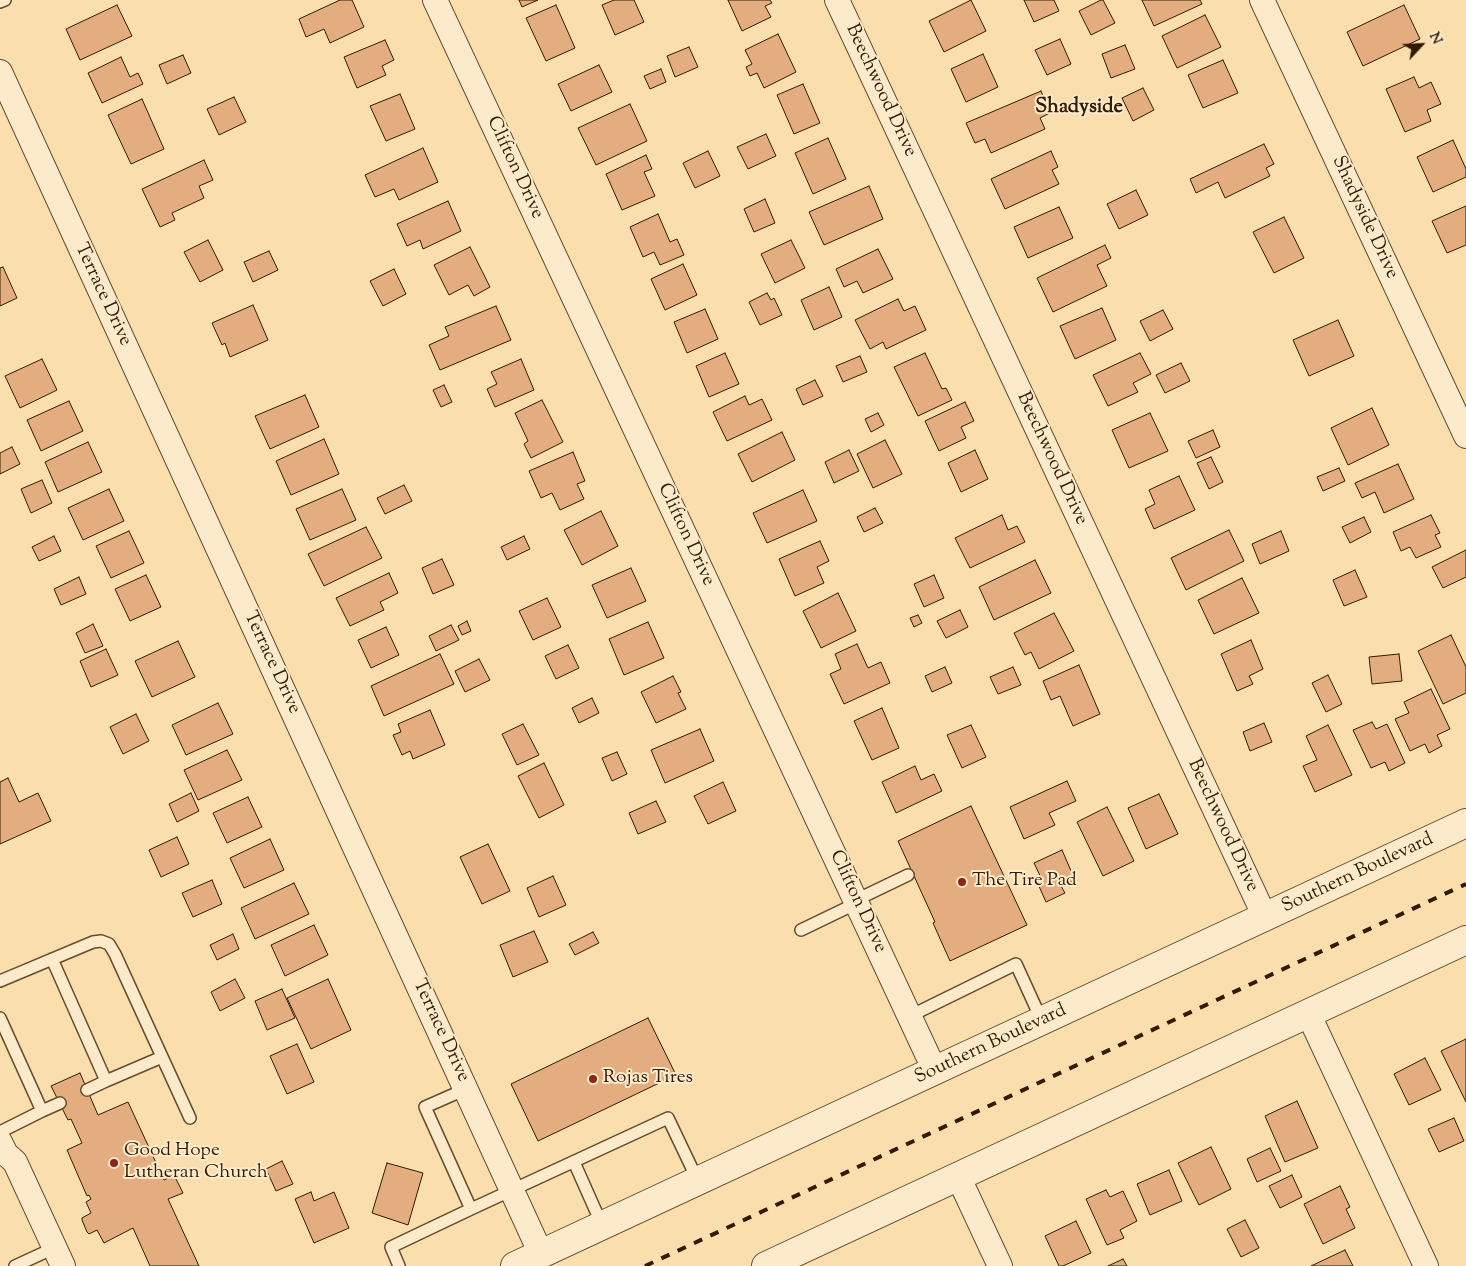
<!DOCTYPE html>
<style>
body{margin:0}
#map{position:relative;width:1466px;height:1266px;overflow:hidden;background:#fadeae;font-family:"Sorts Mill Goudy",serif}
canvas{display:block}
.north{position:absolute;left:1396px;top:20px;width:50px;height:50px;-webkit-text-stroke:4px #fceaca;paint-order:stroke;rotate:65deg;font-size:14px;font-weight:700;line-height:20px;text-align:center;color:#331a00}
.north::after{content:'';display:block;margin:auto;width:18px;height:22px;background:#331a00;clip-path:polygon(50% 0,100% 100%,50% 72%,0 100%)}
</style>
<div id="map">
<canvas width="1466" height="1266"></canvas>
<div class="north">N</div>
</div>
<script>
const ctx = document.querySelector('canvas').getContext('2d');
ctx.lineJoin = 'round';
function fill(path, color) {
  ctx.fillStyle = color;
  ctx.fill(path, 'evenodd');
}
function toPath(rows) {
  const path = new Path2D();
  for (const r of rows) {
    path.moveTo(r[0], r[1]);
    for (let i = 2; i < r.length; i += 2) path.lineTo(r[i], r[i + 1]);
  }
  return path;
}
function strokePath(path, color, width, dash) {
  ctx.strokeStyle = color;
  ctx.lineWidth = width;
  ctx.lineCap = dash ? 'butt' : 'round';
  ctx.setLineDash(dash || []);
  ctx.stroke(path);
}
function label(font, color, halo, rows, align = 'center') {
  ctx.font = font + ' "Sorts Mill Goudy",serif';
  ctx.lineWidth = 4;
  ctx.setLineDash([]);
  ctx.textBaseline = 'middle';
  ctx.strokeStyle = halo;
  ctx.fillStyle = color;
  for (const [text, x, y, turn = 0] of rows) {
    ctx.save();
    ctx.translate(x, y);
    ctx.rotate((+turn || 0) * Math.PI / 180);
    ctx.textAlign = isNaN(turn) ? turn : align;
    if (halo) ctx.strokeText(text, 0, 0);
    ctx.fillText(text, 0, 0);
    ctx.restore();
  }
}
const building = toPath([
 [340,0,352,0,364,27,330,43,324,29,306,37,299,19,340,0],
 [519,0,538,0,522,7,519,0],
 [614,0,634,0,644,22,615,35,602,5,614,0],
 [728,0,770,0,772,3,765,6,771,17,742,31,728,0],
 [971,0,986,31,944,52,929,21,971,0],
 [1024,0,1054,0,1059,11,1034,22,1024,0],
 [1101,0,1103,0,1115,23,1091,35,1079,11,1101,0],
 [1142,0,1200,0,1202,4,1154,26,1142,0],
 [117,5,132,36,80,60,66,29,117,5],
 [556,5,575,48,546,61,526,18,556,5],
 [1404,5,1420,39,1363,66,1347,32,1404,5],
 [1205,15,1221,47,1177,68,1162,36,1205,15],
 [778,34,796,72,764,88,757,73,750,76,746,67,752,64,745,50,778,34],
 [1060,39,1071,64,1047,75,1035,50,1060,39],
 [385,40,394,60,382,66,386,75,357,88,344,57,385,40],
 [1125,45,1135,69,1111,78,1102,54,1125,45],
 [689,47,698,67,675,77,667,56,689,47],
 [983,54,998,87,966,102,951,69,983,54],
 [183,55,191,73,167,84,159,65,183,55],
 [121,57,130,77,138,73,143,84,102,103,88,73,121,57],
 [1223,60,1238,93,1203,108,1188,75,1223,60],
 [599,65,612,92,571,111,558,84,599,65],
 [661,69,666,82,650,89,644,76,661,69],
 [1414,77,1419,88,1431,82,1441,104,1427,110,1431,121,1405,132,1386,89,1414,77],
 [803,84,820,123,794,134,777,95,803,84],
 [1143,88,1154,110,1133,121,1122,98,1143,88],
 [1041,91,1050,113,1040,118,1045,129,991,153,985,139,975,143,966,123,1041,91],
 [400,94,415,129,386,141,370,106,400,94],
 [234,97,246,122,219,135,207,109,234,97],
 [142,99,164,149,131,164,108,115,142,99],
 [630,104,647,141,596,165,578,128,630,104],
 [766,134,776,156,748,169,737,147,766,134],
 [828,138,846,179,813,194,795,153,828,138],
 [1453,140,1466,169,1466,177,1433,192,1417,157,1453,140],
 [1264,144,1274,164,1266,168,1270,176,1225,198,1218,182,1196,193,1190,179,1264,144],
 [423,148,438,182,399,200,394,189,375,197,365,175,423,148],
 [708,151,720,176,695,188,683,163,708,151],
 [1051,151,1058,167,1052,170,1059,184,1005,209,991,179,1051,151],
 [646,155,652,169,644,172,655,196,622,210,606,174,646,155],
 [204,160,213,180,199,186,204,198,172,213,175,220,160,227,142,189,204,160],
 [869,186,883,219,824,245,809,212,869,186],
 [1136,190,1148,215,1119,229,1107,204,1136,190],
 [765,199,775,223,754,232,744,209,765,199],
 [448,201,461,231,423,249,420,240,407,246,397,224,448,201],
 [1466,206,1466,245,1447,253,1432,221,1466,206],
 [1059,207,1073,238,1028,258,1014,227,1059,207],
 [658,214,670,242,677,239,684,255,660,265,654,252,643,257,630,227,658,214],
 [1284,217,1304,258,1274,273,1253,232,1284,217],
 [208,240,223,270,200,282,184,252,208,240],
 [791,240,805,268,775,283,761,254,791,240],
 [1105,245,1111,258,1097,265,1107,286,1053,312,1037,278,1105,245],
 [470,247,490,287,474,296,468,285,449,295,434,265,470,247],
 [878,249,893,279,863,293,857,281,844,287,836,269,878,249],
 [269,251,278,270,253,282,244,262,269,251],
 [683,264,697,295,665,310,651,279,683,264],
 [3,267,17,298,0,306,0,268,3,267],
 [394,269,406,294,383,306,370,281,394,269],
 [829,287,842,317,814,330,801,300,829,287],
 [767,293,771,300,774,298,782,315,760,325,749,302,767,293],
 [898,299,904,311,915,306,926,330,886,349,883,342,870,349,855,320,898,299],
 [253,305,268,340,230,357,225,343,222,345,212,323,253,305],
 [496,306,511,340,440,370,429,345,449,336,445,327,496,306],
 [1102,308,1116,340,1075,359,1060,326,1102,308],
 [705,309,718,339,687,353,674,322,705,309],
 [1163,310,1173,329,1150,341,1140,321,1163,310],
 [1338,320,1354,356,1309,376,1293,340,1338,320],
 [725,353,739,384,709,397,696,366,725,353],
 [925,353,942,389,946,388,952,400,918,416,894,367,925,353],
 [1140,353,1151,374,1133,383,1138,392,1108,406,1093,375,1140,353],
 [860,356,867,372,843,382,836,366,860,356],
 [42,359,57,390,20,408,5,376,42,359],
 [521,359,534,390,495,407,487,389,497,384,491,372,521,359],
 [1181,363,1190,381,1165,393,1156,375,1181,363],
 [815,380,823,396,803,405,796,389,815,380],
 [444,385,452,402,441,407,433,390,444,385],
 [305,395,319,427,270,449,255,416,305,395],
 [745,396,749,405,762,399,772,420,727,441,713,412,745,396],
 [542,400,563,442,531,458,524,444,528,441,515,413,542,400],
 [69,401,83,431,41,451,27,420,69,401],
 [965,402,974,421,961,427,966,438,939,451,925,421,965,402],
 [1372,408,1389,445,1348,465,1331,428,1372,408],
 [878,413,884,425,871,432,865,419,878,413],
 [1150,413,1168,451,1129,468,1112,430,1150,413],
 [1213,430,1220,447,1196,458,1188,441,1213,430],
 [782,432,795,460,752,482,738,454,782,432],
 [324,439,339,474,291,495,276,461,324,439],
 [885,440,902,474,873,488,857,454,885,440],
 [88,442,102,472,58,492,45,462,88,442],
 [12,447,20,464,0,474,0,453,12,447],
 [849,450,859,471,834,483,825,462,849,450],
 [975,450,988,479,961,492,948,463,975,450],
 [573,452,585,481,577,484,584,499,560,510,552,493,541,498,529,471,573,452],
 [1211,457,1223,482,1209,489,1197,463,1211,457],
 [1398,464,1414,499,1384,513,1375,492,1362,498,1355,483,1398,464],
 [1339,468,1345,481,1323,491,1317,477,1339,468],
 [1179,476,1195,510,1154,529,1145,509,1155,504,1149,490,1179,476],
 [42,480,52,503,31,513,21,489,42,480],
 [404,485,412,501,385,514,377,498,404,485],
 [109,489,124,521,83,540,68,508,109,489],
 [342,489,356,520,310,540,296,509,342,489],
 [803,490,817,521,767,543,753,513,803,490],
 [875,508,883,523,864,532,857,517,875,508],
 [601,511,618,546,582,565,564,530,601,511],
 [1002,515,1008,530,1017,526,1025,542,970,568,955,538,1002,515],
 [1431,515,1440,533,1435,535,1441,547,1416,558,1410,547,1401,551,1393,532,1431,515],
 [1364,517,1371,532,1350,543,1342,527,1364,517],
 [366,527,382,558,324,586,308,554,366,527],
 [1229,530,1244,561,1186,590,1171,558,1229,530],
 [129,531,144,563,111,578,96,546,129,531],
 [1281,531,1289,551,1260,564,1252,544,1281,531],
 [54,536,61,551,39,561,32,547,54,536],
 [524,536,530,549,507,560,501,547,524,536],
 [820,541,829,561,817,567,824,583,795,596,779,559,820,541],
 [1466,550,1466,577,1443,588,1432,567,1466,550],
 [442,559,454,585,433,594,422,568,442,559],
 [1035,560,1051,593,994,620,979,587,1035,560],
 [631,568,646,601,607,618,592,585,631,568],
 [1355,570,1367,597,1344,606,1333,580,1355,570],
 [389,573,398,593,380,602,384,610,350,626,336,598,389,573],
 [146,575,161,607,130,621,115,589,146,575],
 [934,575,944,598,924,607,914,584,934,575],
 [79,577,86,594,61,605,54,589,79,577],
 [1242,578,1259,613,1214,634,1198,600,1242,578],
 [838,593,856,631,821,648,803,611,838,593],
 [547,598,561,627,533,640,519,611,547,598],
 [960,610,968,627,946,638,937,621,960,610],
 [1054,613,1074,651,1039,669,1031,652,1025,655,1014,633,1054,613],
 [918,615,922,623,914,627,910,618,918,615],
 [467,621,471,631,462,635,458,626,467,621],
 [648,622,664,658,624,675,609,639,648,622],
 [93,624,103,646,85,653,76,633,93,624],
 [451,625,459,640,436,651,429,636,451,625],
 [386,627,399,655,371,668,358,640,386,627],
 [1451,635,1466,667,1466,693,1443,704,1418,651,1451,635],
 [1251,640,1263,669,1249,676,1253,684,1237,691,1221,654,1251,640],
 [178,641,195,677,152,697,135,661,178,641],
 [857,644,868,668,881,662,890,683,844,704,830,674,841,669,835,654,857,644],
 [568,645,579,668,556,679,545,656,568,645],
 [106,649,118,675,91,687,80,661,106,649],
 [440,654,454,684,384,716,371,686,440,654],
 [1399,654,1402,681,1372,684,1369,657,1399,654],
 [479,659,490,680,465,692,455,671,479,659],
 [1079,665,1100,714,1073,726,1060,696,1051,700,1043,681,1079,665],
 [945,667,952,683,932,692,925,676,945,667],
 [1013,667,1021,685,998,694,990,677,1013,667],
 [1328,675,1342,704,1326,712,1312,683,1328,675],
 [673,676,681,692,678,693,686,709,656,723,641,692,673,676],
 [1431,689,1450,729,1437,735,1442,746,1429,753,1425,744,1410,751,1395,719,1409,713,1404,702,1431,689],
 [592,698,599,713,579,723,572,708,592,698],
 [218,703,233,734,186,755,172,725,218,703],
 [882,708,899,748,872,760,854,721,882,708],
 [430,710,445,745,413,759,410,751,402,755,393,735,401,732,398,724,430,710],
 [136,714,149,741,123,754,110,727,136,714],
 [1372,722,1376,729,1387,724,1405,763,1389,771,1385,762,1371,768,1353,730,1372,722],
 [1264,723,1272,742,1250,751,1243,732,1264,723],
 [523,724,539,755,517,765,502,734,523,724],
 [971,725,986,757,962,768,947,735,971,725],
 [1328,725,1352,775,1315,792,1303,766,1317,760,1306,736,1328,725],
 [700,729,714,761,665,783,651,750,700,729],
 [227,750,242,780,198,800,184,770,227,750],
 [617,752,627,774,612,781,602,758,617,752],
 [544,763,564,805,539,818,518,776,544,763],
 [915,766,921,780,934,774,942,791,896,813,882,782,915,766],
 [8,778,19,802,38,793,51,821,0,844,0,782,8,778],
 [1067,781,1076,801,1049,813,1055,825,1024,839,1010,807,1067,781],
 [723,782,736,811,708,824,694,796,723,782],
 [191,793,199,811,177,822,169,804,191,793],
 [1159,794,1178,834,1146,849,1128,808,1159,794],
 [248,797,262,827,227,843,213,813,248,797],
 [656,801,666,822,638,834,629,813,656,801],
 [971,806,1027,925,950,961,933,923,935,922,898,841,971,806],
 [1107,807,1134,861,1103,876,1077,822,1107,807],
 [177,837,189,864,161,877,149,850,177,837],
 [270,839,284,870,244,888,230,858,270,839],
 [488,844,510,891,482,904,460,857,488,844],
 [1062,850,1075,880,1061,886,1065,893,1046,902,1038,884,1043,882,1034,863,1062,850],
 [553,876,566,905,539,917,527,888,553,876],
 [212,880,222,904,193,917,182,893,212,880],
 [294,883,309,914,255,939,241,908,294,883],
 [314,925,328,955,285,976,271,945,314,925],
 [534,931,548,962,513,977,500,945,534,931],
 [593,932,599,943,575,955,569,944,593,932],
 [233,934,239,949,217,960,210,945,233,934],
 [235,979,245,998,220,1011,211,992,235,979],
 [328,979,351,1030,311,1049,287,998,328,979],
 [282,989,295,1018,267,1030,255,1001,282,989],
 [648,1018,676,1075,538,1141,511,1084,648,1018],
 [1466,1039,1466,1102,1441,1051,1466,1039],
 [297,1044,314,1082,287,1094,270,1056,297,1044],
 [1425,1058,1441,1090,1409,1105,1394,1074,1425,1058],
 [80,1073,98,1115,128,1102,164,1180,174,1175,183,1193,168,1199,199,1266,150,1266,133,1228,104,1243,97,1230,89,1234,87,1232,82,1220,82,1218,91,1213,86,1202,91,1199,89,1195,87,1196,67,1150,82,1143,71,1119,68,1120,51,1086,80,1073],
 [1297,1101,1318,1148,1285,1162,1265,1116,1297,1101],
 [1454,1118,1464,1141,1439,1152,1428,1129,1454,1118],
 [1211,1147,1231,1189,1199,1205,1178,1163,1211,1147],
 [1270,1148,1281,1171,1257,1182,1247,1159,1270,1148],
 [282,1161,293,1184,276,1191,266,1169,282,1161],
 [387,1163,423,1173,408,1225,372,1213,387,1163],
 [1169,1170,1182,1201,1150,1215,1137,1184,1169,1170],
 [1292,1175,1302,1197,1280,1208,1269,1186,1292,1175],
 [1340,1186,1350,1207,1346,1209,1355,1228,1323,1244,1304,1204,1340,1186],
 [1106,1190,1110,1197,1123,1191,1137,1221,1120,1230,1124,1238,1107,1245,1086,1199,1106,1190],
 [311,1192,314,1201,334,1192,349,1228,314,1243,295,1199,311,1192],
 [1245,1220,1259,1248,1241,1257,1227,1229,1245,1220],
 [1076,1221,1091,1253,1063,1266,1059,1266,1045,1236,1076,1221],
 [1345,1250,1353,1266,1311,1266,1345,1250],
 [1123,1259,1127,1266,1108,1266,1123,1259]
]);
const service = toPath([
 [0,2,5,0],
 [856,900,908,875],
 [801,930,857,903],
 [52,959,106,1081,162,1057],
 [0,981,93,942,101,941,109,944,115,954,190,1118],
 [910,1016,1016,964,1042,1021],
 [0,1018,42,1111,0,1132],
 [87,1090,106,1081],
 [42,1111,60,1103],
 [574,1162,602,1225],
 [471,1209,668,1118,698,1181],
 [15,1266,54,1248],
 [399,1266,391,1247,471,1209,425,1107,466,1089]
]);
const minor = toPath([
 [435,0,935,1071],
 [837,0,1265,917],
 [1262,0,1466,436],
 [0,72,541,1254],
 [1308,1013,1426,1266],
 [0,1142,6,1154,15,1162,63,1266],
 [958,1176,1000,1266]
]);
const tertiary = toPath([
 [515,1266,1466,823],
 [766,1266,1466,940]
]);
const rail = toPath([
 [645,1266,1466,884]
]);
const markers = [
 [962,882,5,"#8f2418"],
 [593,1079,5,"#8f2418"],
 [114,1163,5,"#8f2418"]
];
const streetNames = [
 ["Beechwood Drive",880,91,65],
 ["Clifton Drive",514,168,65],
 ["Shadyside Drive",1364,218,65],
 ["Terrace Drive",102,295,65],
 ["Beechwood Drive",1051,459,65],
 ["Clifton Drive",685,535,65],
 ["Terrace Drive",271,663,65],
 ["Beechwood Drive",1222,826,65],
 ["Southern Boulevard",1358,874,-25],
 ["Clifton Drive",857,902,65],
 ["Terrace Drive",440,1031,65],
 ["Southern Boulevard",991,1045,-25]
];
const poiNames = [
 ["The Tire Pad",972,882],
 ["Rojas Tires",603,1079],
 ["Good Hope",124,1152],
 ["Lutheran Church",124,1174]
];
const neighbourhoodNames = [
 ["Shadyside",1079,109]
];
fill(building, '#e3ad80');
strokePath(building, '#331a00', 1);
strokePath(service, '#654b2c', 14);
strokePath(minor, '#654b2c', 26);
strokePath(tertiary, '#654b2c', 30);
strokePath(service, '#fceaca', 11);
strokePath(minor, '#fceaca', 24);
strokePath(tertiary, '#fceaca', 28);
strokePath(rail, '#331a00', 4, [9, 9]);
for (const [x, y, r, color] of markers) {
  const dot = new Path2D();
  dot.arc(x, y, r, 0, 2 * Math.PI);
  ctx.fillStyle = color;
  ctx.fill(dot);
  strokePath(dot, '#fceaca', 2);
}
label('19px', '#331a00', '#fceaca', streetNames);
label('19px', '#331a00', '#fceaca', poiNames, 'left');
label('bold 20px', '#331a00', '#fceaca', neighbourhoodNames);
</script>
